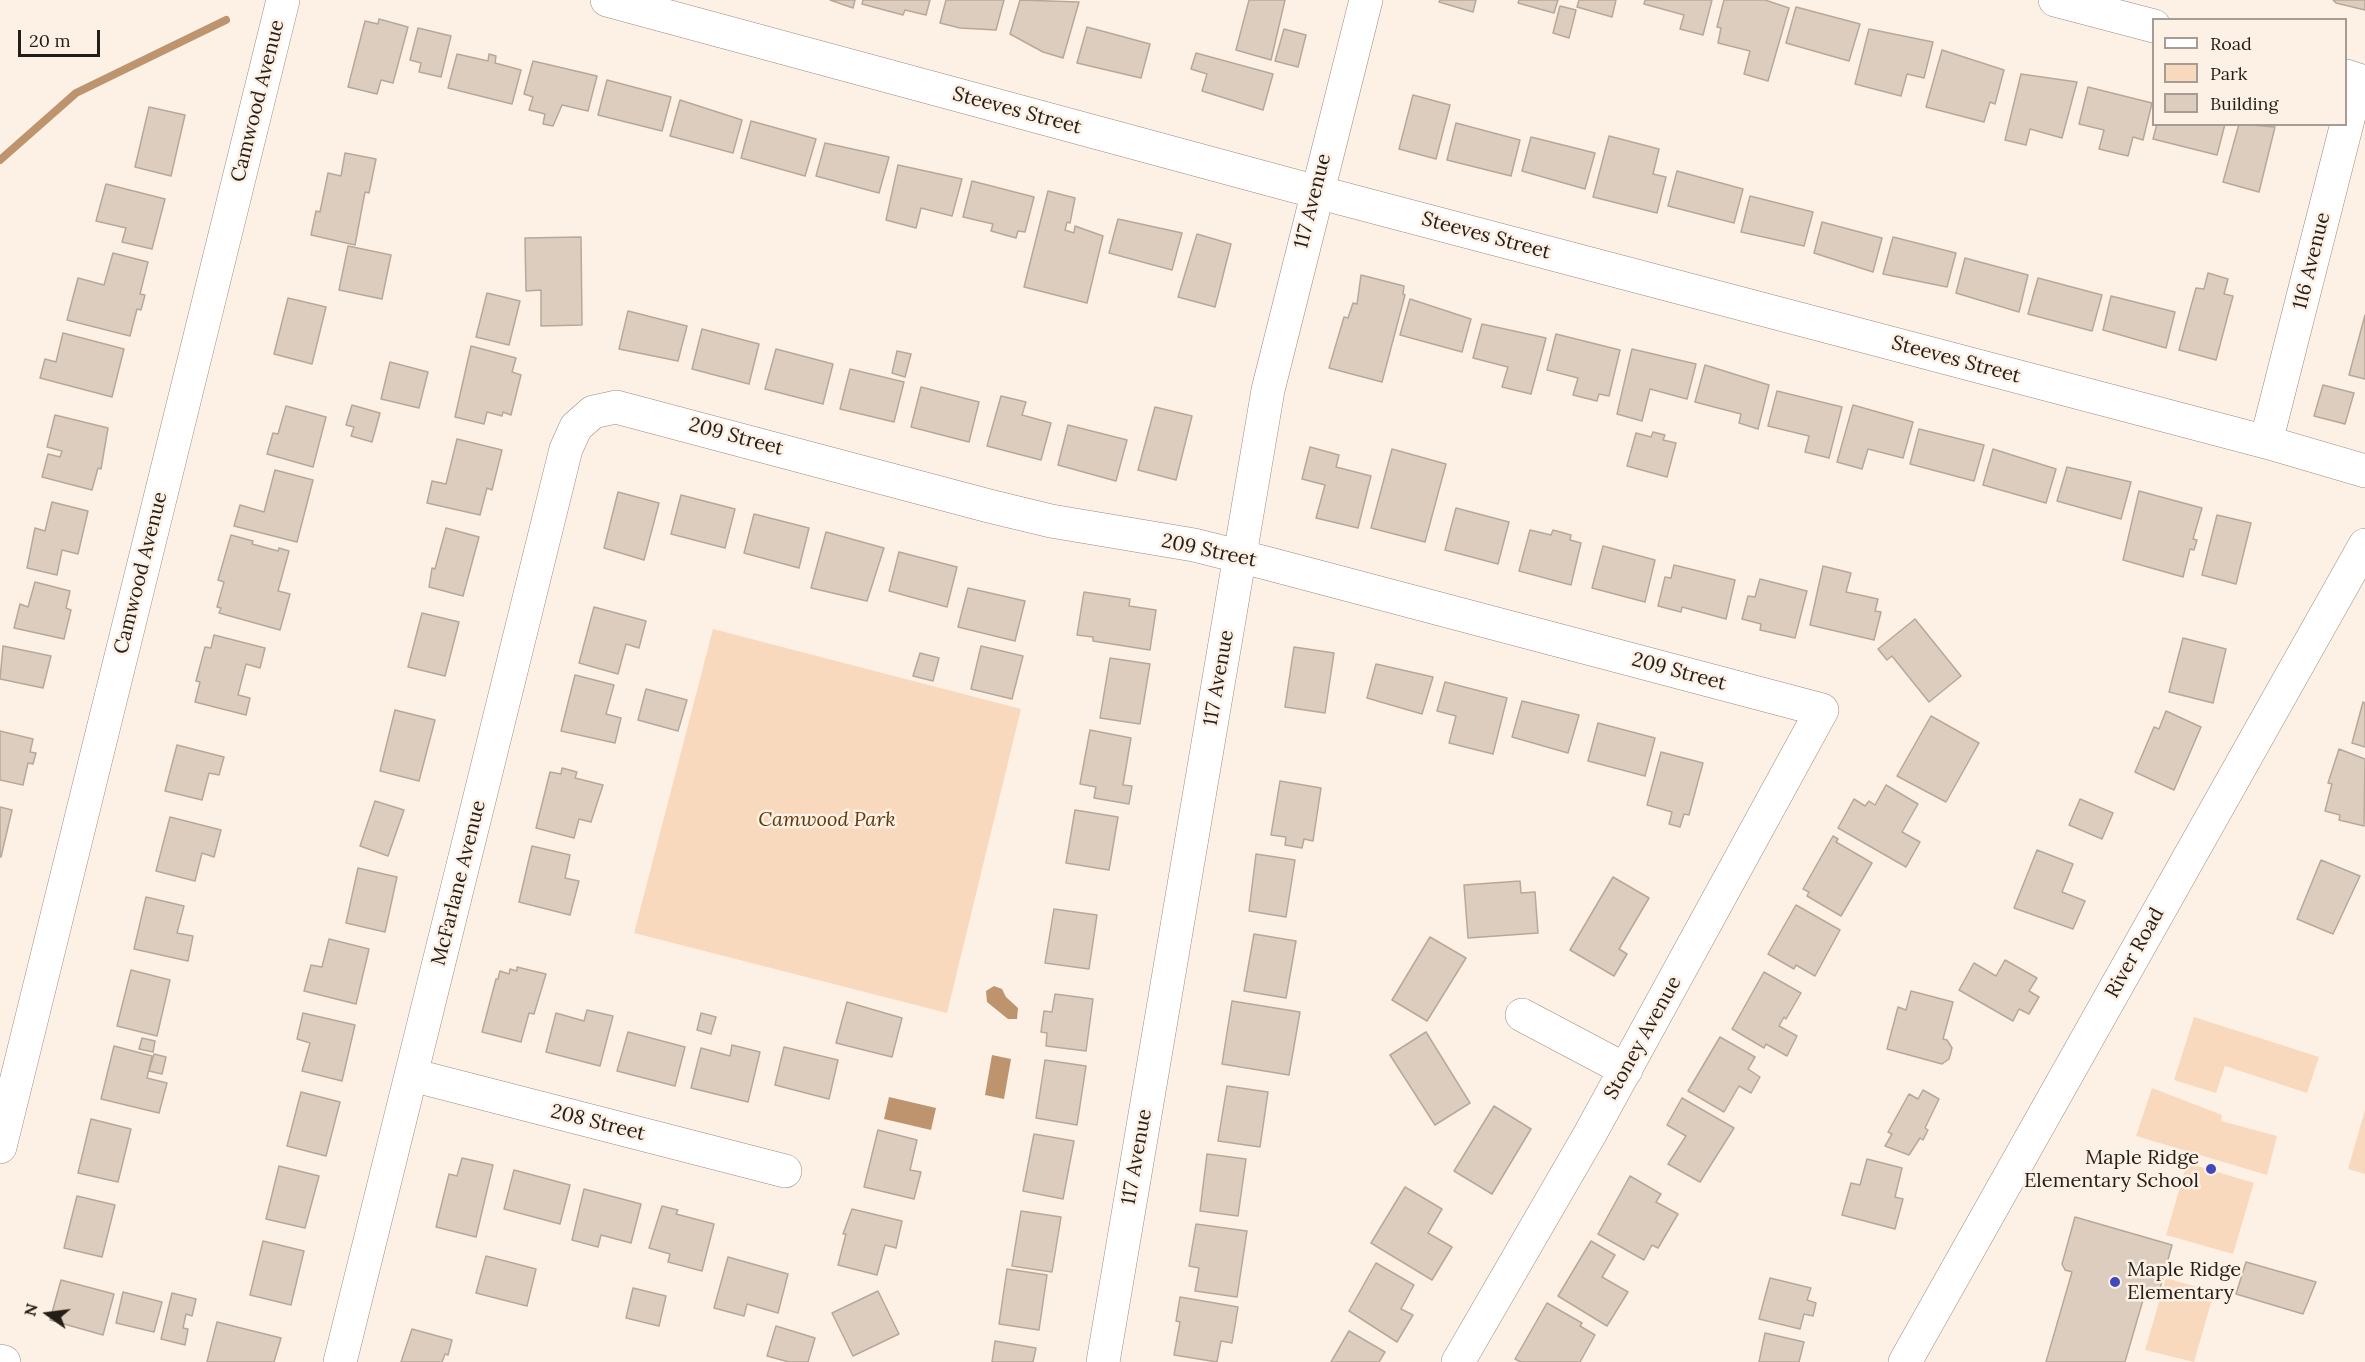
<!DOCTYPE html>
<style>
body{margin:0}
#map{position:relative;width:2365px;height:1362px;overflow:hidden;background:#fdf0e4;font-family:Lora,serif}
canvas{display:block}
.legend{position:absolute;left:2152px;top:18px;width:195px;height:108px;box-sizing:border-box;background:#fdf0e4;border:2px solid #a69c93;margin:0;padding:8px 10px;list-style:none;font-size:18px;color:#241e19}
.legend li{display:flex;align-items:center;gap:12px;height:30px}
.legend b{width:30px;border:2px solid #a69c93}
.north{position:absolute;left:18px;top:1284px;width:60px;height:60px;-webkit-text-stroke:4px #fdf0e4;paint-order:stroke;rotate:284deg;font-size:16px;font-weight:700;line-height:24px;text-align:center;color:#241e19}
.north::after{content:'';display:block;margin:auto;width:21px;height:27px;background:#241e19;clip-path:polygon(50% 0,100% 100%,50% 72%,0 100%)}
.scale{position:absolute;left:18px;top:30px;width:82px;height:27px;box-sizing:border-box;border:3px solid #241e19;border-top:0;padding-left:8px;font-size:18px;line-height:21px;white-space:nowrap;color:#241e19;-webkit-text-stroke:4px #fdf0e4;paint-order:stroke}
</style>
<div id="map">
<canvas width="2365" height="1362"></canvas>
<ul class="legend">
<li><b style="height:8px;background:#fff"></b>Road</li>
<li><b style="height:16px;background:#f9d9be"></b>Park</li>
<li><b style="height:16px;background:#ddcdbf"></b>Building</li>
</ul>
<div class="north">N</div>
<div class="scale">20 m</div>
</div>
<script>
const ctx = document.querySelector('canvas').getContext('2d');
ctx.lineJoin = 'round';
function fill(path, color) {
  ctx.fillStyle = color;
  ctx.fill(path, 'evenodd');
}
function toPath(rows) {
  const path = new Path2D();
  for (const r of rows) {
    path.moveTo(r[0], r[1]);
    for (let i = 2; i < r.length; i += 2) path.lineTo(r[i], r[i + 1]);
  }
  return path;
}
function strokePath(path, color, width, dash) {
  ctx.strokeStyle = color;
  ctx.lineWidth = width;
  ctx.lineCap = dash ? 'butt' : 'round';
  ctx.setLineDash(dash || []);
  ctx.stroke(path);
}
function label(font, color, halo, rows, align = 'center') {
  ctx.font = font + ' Lora,serif';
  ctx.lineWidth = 5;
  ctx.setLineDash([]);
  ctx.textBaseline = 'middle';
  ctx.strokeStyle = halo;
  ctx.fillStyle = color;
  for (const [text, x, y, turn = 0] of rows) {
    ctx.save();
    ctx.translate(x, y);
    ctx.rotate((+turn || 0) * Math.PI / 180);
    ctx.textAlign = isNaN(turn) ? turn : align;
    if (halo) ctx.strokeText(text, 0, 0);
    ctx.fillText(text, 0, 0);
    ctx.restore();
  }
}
const green = toPath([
 [713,629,1021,709,947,1013,634,933],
 [2194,1017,2319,1057,2307,1093,2225,1066,2216,1093,2174,1080],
 [2152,1088,2222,1115,2221,1121,2277,1136,2267,1175,2136,1136],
 [2365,1110,2365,1174,2348,1169],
 [2187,1163,2254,1183,2233,1254,2166,1235],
 [2166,1278,2214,1292,2194,1362,2145,1350]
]);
const water = toPath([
 [994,986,1002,989,1006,997,1018,1008,1017,1019,1008,1019,987,1002,986,991],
 [992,1055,1011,1059,1004,1099,985,1095],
 [889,1097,936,1108,931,1130,884,1119]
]);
const stream = toPath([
 [0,160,76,93,226,20]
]);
const building = toPath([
 [830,0,855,0,853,8,830,0],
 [863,0,930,0,926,15,905,10,903,15,862,4,863,0],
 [946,0,1004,0,996,30,960,28,940,23,946,0],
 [1020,0,1079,2,1063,58,1043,52,1010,34,1020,0],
 [1249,0,1285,0,1271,60,1236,50,1249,0],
 [1440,0,1476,0,1473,12,1439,2,1440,0],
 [1519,0,1558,0,1554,13,1518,3,1519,0],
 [1579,0,1616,0,1612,17,1577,7,1579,0],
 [1645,0,1712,0,1703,35,1680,29,1684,15,1644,4,1645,0],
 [1724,0,1765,0,1789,8,1768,81,1744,74,1750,51,1718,43,1721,28,1717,27,1724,0],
 [2333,0,2365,0,2365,10,2336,3,2333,0],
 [1560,6,1576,10,1569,38,1553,33,1560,6],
 [1796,7,1860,24,1849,61,1786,43,1796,7],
 [379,19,408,27,393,83,381,80,377,94,348,87,365,21,378,24,379,19],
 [1087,27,1150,44,1141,78,1077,63,1087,27],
 [418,28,451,36,441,77,419,72,421,63,410,60,418,28],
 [1284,29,1306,35,1298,67,1275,61,1284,29],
 [1869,29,1933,42,1924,78,1907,74,1901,96,1855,84,1869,29],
 [1942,50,2004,70,1995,104,1990,102,1984,122,1926,107,1942,50],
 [1196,53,1273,74,1263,110,1202,91,1207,74,1191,69,1196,53],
 [457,54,488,61,489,54,496,56,495,63,521,70,512,104,448,88,457,54],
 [533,61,597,76,588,111,562,105,553,126,543,124,545,114,529,110,533,97,524,94,533,61],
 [2021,74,2077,82,2062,138,2030,129,2026,145,2005,140,2021,74],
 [607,80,671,97,662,131,598,115,607,80],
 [2088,87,2152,103,2143,140,2133,137,2128,156,2099,149,2104,130,2079,124,2088,87],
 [1413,95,1450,105,1436,159,1399,149,1413,95],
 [680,100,742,120,733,153,670,136,680,100],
 [149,107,185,115,171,176,135,167,149,107],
 [751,121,816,139,805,176,741,158,751,121],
 [1456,123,1520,140,1511,176,1447,160,1456,123],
 [2157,124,2225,124,2217,155,2153,139,2157,124],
 [2239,124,2275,127,2259,192,2223,182,2239,124],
 [1609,136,1659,149,1653,174,1666,177,1657,213,1593,197,1609,136],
 [1531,137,1595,153,1585,189,1522,171,1531,137],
 [825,143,889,157,879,193,816,176,825,143],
 [345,153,376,159,369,193,365,192,355,245,311,235,316,211,320,212,328,173,341,176,345,153],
 [898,165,962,179,952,216,921,208,916,228,886,220,898,165],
 [1677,171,1743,189,1734,223,1668,206,1677,171],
 [972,181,1034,197,1025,232,1018,231,1016,238,991,231,993,224,963,217,972,181],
 [106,184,165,199,152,249,122,242,126,228,96,221,106,184],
 [1048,191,1075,198,1070,223,1067,222,1065,230,1074,233,1075,226,1103,236,1087,303,1024,287,1048,191],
 [1750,196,1813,212,1804,246,1741,232,1750,196],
 [1118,219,1182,233,1172,270,1109,253,1118,219],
 [1822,222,1882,238,1873,272,1814,253,1822,222],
 [1197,234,1231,244,1215,307,1178,297,1197,234],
 [581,237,582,325,541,326,541,290,526,291,525,238,581,237],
 [1893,237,1956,253,1947,287,1883,274,1893,237],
 [348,246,391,255,382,299,339,290,348,246],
 [113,253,148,262,140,294,145,295,141,310,137,309,130,336,67,320,78,278,104,285,113,253],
 [1965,258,2028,275,2019,312,1956,293,1965,258],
 [2208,273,2228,279,2224,294,2233,296,2216,360,2179,350,2196,288,2204,289,2208,273],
 [1361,275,1404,286,1403,294,1405,295,1382,382,1329,368,1344,317,1348,318,1353,303,1357,304,1361,275],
 [2038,278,2102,295,2092,331,2028,314,2038,278],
 [487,293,520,301,509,345,476,337,487,293],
 [2111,296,2175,312,2166,348,2103,330,2111,296],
 [288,298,326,307,312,364,274,354,288,298],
 [1410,299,1471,319,1462,352,1400,335,1410,299],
 [628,311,687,326,678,361,619,349,628,311],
 [2365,315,2365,379,2349,375,2365,315],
 [1482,324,1546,338,1531,394,1502,387,1508,367,1473,358,1482,324],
 [702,329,759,344,749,384,692,369,702,329],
 [63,333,124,349,112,397,40,378,45,359,56,362,63,333],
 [1556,334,1620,350,1609,396,1599,394,1597,401,1573,395,1578,378,1547,370,1556,334],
 [471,346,516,358,512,372,521,375,511,415,503,412,502,416,487,412,484,424,455,417,471,346],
 [776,349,833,364,823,404,765,389,776,349],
 [1632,349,1696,364,1687,399,1650,389,1642,421,1617,414,1632,349],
 [897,351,911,354,905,377,892,373,897,351],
 [390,362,428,372,419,408,381,399,390,362],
 [1705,365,1769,385,1758,429,1739,423,1741,414,1695,402,1705,365],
 [850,369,904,382,894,422,840,409,850,369],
 [2323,385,2354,393,2345,424,2314,416,2323,385],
 [921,387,979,402,969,442,911,427,921,387],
 [1777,391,1842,407,1829,458,1805,452,1809,436,1768,426,1777,391],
 [1001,396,1026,402,1022,415,1051,423,1041,460,987,446,1001,396],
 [352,405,380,413,372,442,351,436,354,427,346,425,352,405],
 [1853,405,1913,422,1903,458,1868,449,1862,469,1837,462,1853,405],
 [286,406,326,417,313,467,267,454,273,433,278,434,286,406],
 [1155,407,1192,416,1176,480,1138,470,1155,407],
 [55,415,108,428,101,469,98,468,92,490,42,477,48,454,60,457,62,451,47,447,55,415],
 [1068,425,1127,440,1116,481,1058,465,1068,425],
 [1919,429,1984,445,1974,481,1910,464,1919,429],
 [1653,432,1665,435,1663,440,1676,443,1667,477,1627,466,1636,433,1651,437,1653,432],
 [457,439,502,450,492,490,487,488,480,515,427,503,432,481,446,484,457,439],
 [1310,447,1339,455,1336,467,1371,476,1358,528,1316,518,1325,485,1302,479,1310,447],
 [1392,449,1446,464,1425,542,1371,528,1392,449],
 [1993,449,2056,469,2046,503,1983,485,1993,449],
 [2067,467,2131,482,2121,519,2057,501,2067,467],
 [275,470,313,480,297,542,234,526,240,505,264,512,275,470],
 [2139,491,2202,508,2193,539,2197,540,2194,550,2190,549,2183,577,2123,560,2139,491],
 [618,492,659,503,644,560,604,548,618,492],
 [681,495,735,509,725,548,671,534,681,495],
 [52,502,88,511,78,554,62,550,57,575,27,568,35,528,45,531,52,502],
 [1456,508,1509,522,1498,564,1445,550,1456,508],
 [754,514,809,528,799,568,744,553,754,514],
 [2217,515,2251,523,2236,584,2202,575,2217,515],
 [446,528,479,537,463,596,429,587,432,568,435,569,446,528],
 [1530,530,1551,535,1553,530,1571,535,1570,540,1581,543,1571,585,1519,571,1530,530],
 [826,532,884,548,867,601,811,588,826,532],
 [231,535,253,541,252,544,278,551,279,548,289,551,278,591,290,594,280,630,219,613,221,608,217,607,224,582,218,580,231,535],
 [1603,546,1655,560,1645,602,1592,588,1603,546],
 [899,552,957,567,947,607,889,591,899,552],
 [1674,565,1735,580,1726,619,1682,607,1681,612,1658,606,1665,577,1671,578,1674,565],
 [1823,566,1851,573,1846,592,1878,599,1875,611,1881,612,1874,640,1810,625,1823,566],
 [1760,579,1807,591,1795,638,1760,630,1761,624,1742,619,1748,596,1755,597,1760,579],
 [35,582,70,591,66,608,71,610,64,639,14,628,20,604,28,607,35,582],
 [968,588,1025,601,1015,641,958,627,968,588],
 [1084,592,1130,599,1129,606,1156,610,1150,650,1093,641,1093,637,1077,635,1084,592],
 [594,607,646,621,639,648,626,644,618,674,579,663,594,607],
 [422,613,459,622,445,676,408,667,422,613],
 [1915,619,1961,676,1929,702,1892,656,1887,660,1878,649,1915,619],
 [214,635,265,648,260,668,246,664,238,695,250,698,246,715,195,702,200,682,196,681,205,647,211,648,214,635],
 [2183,638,2226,649,2213,703,2169,692,2183,638],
 [3,646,51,656,43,688,0,679,3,646],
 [981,646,1023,656,1012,699,971,689,981,646],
 [1294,647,1334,653,1325,713,1285,707,1294,647],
 [920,653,939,658,933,681,913,676,920,653],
 [1110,658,1150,664,1140,724,1100,718,1110,658],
 [1376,664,1433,677,1422,714,1367,698,1376,664],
 [575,675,614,685,606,714,621,718,615,743,561,731,575,675],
 [1445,682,1507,698,1493,754,1449,743,1456,716,1437,711,1445,682],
 [646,689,687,700,678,731,638,720,646,689],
 [1522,701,1579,715,1568,753,1512,737,1522,701],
 [2363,702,2365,703,2365,747,2352,743,2363,702],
 [395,710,435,720,419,781,380,771,395,710],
 [2166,711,2201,727,2174,790,2135,772,2154,727,2159,729,2166,711],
 [1931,716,1979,743,1946,802,1897,776,1931,716],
 [1598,723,1655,738,1645,776,1588,761,1598,723],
 [1090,730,1131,738,1123,785,1132,786,1129,804,1094,798,1096,787,1080,784,1090,730],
 [0,731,33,739,30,752,36,753,33,764,28,763,23,785,0,780,0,731],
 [177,745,224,757,219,775,209,773,202,800,165,791,177,745],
 [2339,749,2365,759,2364,826,2339,820,2340,815,2325,811,2332,784,2328,783,2339,749],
 [1661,752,1703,763,1689,815,1684,814,1680,827,1669,824,1672,812,1647,805,1661,752],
 [562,768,577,772,575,778,603,785,591,822,579,819,574,838,536,828,550,772,561,774,562,768],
 [1280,781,1321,788,1313,841,1304,839,1302,848,1285,845,1286,837,1271,835,1280,781],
 [1886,785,1918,804,1902,832,1920,842,1906,867,1838,828,1854,799,1865,806,1869,801,1875,805,1886,785],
 [2080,799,2113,813,2102,839,2069,825,2080,799],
 [375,801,404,810,388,856,360,846,375,801],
 [0,807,12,810,1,857,0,857,0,807],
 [1075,810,1118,817,1109,870,1066,863,1075,810],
 [170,817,221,830,214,857,202,853,195,881,156,871,170,817],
 [1833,836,1838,839,1836,842,1872,863,1841,916,1807,896,1809,892,1803,889,1833,836],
 [532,846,570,855,565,878,579,881,570,915,519,902,532,846],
 [2037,850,2073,864,2062,892,2085,901,2073,929,2014,908,2037,850],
 [1256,854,1295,860,1286,917,1249,911,1256,854],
 [2321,860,2360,876,2333,934,2297,919,2321,860],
 [358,868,397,877,385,932,346,923,358,868],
 [1613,877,1649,898,1619,949,1627,954,1614,976,1570,950,1613,877],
 [1520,881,1521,893,1535,892,1538,933,1468,938,1464,885,1520,881],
 [146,897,184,906,177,933,193,936,188,961,134,949,146,897],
 [1796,905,1840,930,1815,976,1796,965,1794,969,1768,954,1796,905],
 [1054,909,1097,915,1089,969,1045,963,1054,909],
 [1254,934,1296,941,1286,998,1244,991,1254,934],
 [1430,937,1466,958,1427,1021,1392,1000,1430,937],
 [329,939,369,949,356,1004,304,991,311,965,322,967,329,939],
 [2005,960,2037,978,2029,991,2039,997,2029,1014,2019,1009,2013,1021,1959,990,1974,963,1996,976,2005,960],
 [517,967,546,974,534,1014,529,1013,521,1042,482,1032,496,979,498,979,500,971,509,974,510,969,517,971,517,967],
 [131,970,170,980,157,1036,117,1026,131,970],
 [1764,972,1801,993,1786,1019,1784,1017,1779,1026,1797,1036,1787,1056,1766,1044,1764,1048,1732,1029,1764,972],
 [1911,991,1953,1002,1943,1039,1947,1040,1952,1048,1949,1059,1942,1064,1887,1049,1898,1007,1906,1010,1911,991],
 [1055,994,1093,999,1086,1051,1046,1046,1047,1033,1041,1032,1044,1011,1052,1012,1055,994],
 [1232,1001,1300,1012,1289,1075,1222,1064,1232,1001],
 [847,1002,902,1018,892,1057,836,1043,847,1002],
 [587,1010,613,1016,600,1066,546,1052,556,1013,584,1021,587,1010],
 [303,1013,355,1025,342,1081,302,1071,310,1043,297,1039,303,1013],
 [701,1013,716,1017,711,1034,697,1030,701,1013],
 [628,1032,685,1047,675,1086,617,1071,628,1032],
 [1426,1032,1470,1103,1435,1125,1390,1055,1426,1032],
 [1720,1037,1755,1057,1748,1069,1760,1077,1751,1093,1739,1086,1724,1112,1688,1091,1720,1037],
 [142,1038,155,1041,153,1052,139,1049,142,1038],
 [732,1045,760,1052,748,1102,691,1088,701,1048,730,1056,732,1045],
 [114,1046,152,1056,147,1078,167,1083,159,1113,101,1099,114,1046],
 [784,1047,838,1060,829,1099,775,1085,784,1047],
 [154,1054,166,1057,162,1074,149,1071,154,1054],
 [1045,1060,1086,1066,1077,1125,1036,1118,1045,1060],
 [1227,1086,1268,1092,1260,1147,1218,1141,1227,1086],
 [1923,1090,1939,1099,1925,1128,1928,1130,1923,1140,1920,1138,1909,1155,1885,1146,1892,1134,1888,1132,1909,1094,1918,1099,1923,1090],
 [301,1092,340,1102,326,1156,287,1146,301,1092],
 [1682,1098,1734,1128,1700,1182,1668,1164,1686,1136,1667,1125,1682,1098],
 [1494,1106,1531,1129,1492,1194,1454,1171,1494,1106],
 [91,1119,131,1129,118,1182,78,1173,91,1119],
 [878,1130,917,1140,910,1170,921,1172,914,1199,864,1187,878,1130],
 [1034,1134,1074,1141,1063,1199,1023,1191,1034,1134],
 [1207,1154,1246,1159,1238,1216,1200,1211,1207,1154],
 [462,1158,493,1165,476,1237,436,1227,449,1174,457,1176,462,1158],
 [1867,1159,1902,1168,1895,1197,1903,1199,1895,1229,1842,1215,1851,1183,1860,1185,1867,1159],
 [279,1166,319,1176,305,1228,266,1219,279,1166],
 [514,1170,570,1185,560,1224,504,1209,514,1170],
 [1630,1176,1661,1194,1656,1202,1678,1214,1658,1248,1652,1245,1644,1260,1598,1234,1630,1176],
 [1405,1187,1442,1209,1428,1233,1452,1247,1432,1280,1371,1243,1405,1187],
 [584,1189,641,1204,631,1243,601,1235,598,1247,572,1240,584,1189],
 [77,1196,115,1205,102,1257,64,1248,77,1196],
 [662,1206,678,1210,676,1214,714,1224,702,1271,668,1262,670,1254,649,1248,662,1206],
 [852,1209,902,1221,896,1248,885,1245,877,1275,838,1265,846,1234,843,1234,852,1209],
 [1021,1211,1061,1217,1052,1272,1012,1266,1021,1211],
 [2075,1217,2172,1245,2159,1292,2152,1295,2145,1293,2125,1362,2046,1362,2072,1272,2065,1270,2062,1264,2075,1217],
 [1196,1224,1247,1231,1237,1297,1195,1291,1199,1268,1189,1266,1196,1224],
 [263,1241,304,1251,291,1305,250,1295,263,1241],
 [1591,1241,1615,1255,1602,1277,1628,1292,1607,1326,1558,1296,1591,1241],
 [486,1256,536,1269,527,1306,476,1293,486,1256],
 [728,1257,788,1274,778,1313,747,1304,744,1316,714,1308,728,1257],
 [2246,1262,2316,1282,2303,1314,2236,1294,2246,1262],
 [1376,1263,1414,1285,1401,1309,1413,1315,1397,1342,1349,1311,1376,1263],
 [1007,1269,1047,1275,1039,1330,999,1324,1007,1269],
 [1770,1278,1811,1288,1807,1300,1816,1303,1813,1316,1804,1314,1800,1329,1759,1319,1770,1278],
 [61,1280,114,1294,103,1335,50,1320,61,1280],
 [633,1288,666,1296,659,1326,626,1318,633,1288],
 [878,1291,899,1334,853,1356,832,1313,878,1291],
 [123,1292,162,1302,154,1332,116,1323,123,1292],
 [172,1293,196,1299,192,1316,186,1314,183,1328,188,1329,185,1345,161,1339,172,1293],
 [1180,1297,1238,1307,1232,1343,1221,1341,1217,1362,1174,1355,1180,1322,1176,1321,1180,1297],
 [1547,1303,1582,1323,1580,1326,1595,1335,1580,1362,1521,1362,1515,1359,1547,1303],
 [217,1322,281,1338,274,1362,207,1362,217,1322],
 [776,1326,815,1338,808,1362,789,1362,767,1356,776,1326],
 [412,1329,452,1340,448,1355,445,1354,442,1362,401,1362,412,1329],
 [1349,1331,1385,1352,1379,1362,1331,1362,1349,1331],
 [1765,1333,1804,1342,1799,1362,1759,1362,1765,1333],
 [995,1341,1036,1348,1033,1362,992,1362,995,1341]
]);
const minor = toPath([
 [607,0,1287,184,2266,442,2365,471],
 [2055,0,2154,26],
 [2266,442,2358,80,2346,76],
 [1522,1015,1626,1070],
 [412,1075,785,1171],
 [0,1147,283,0],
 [0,1361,4,1362],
 [340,1362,566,449,576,427,593,412,616,407,989,506,1051,521,1194,545,1266,563,1822,710,1590,1134,1458,1362]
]);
const tertiary = toPath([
 [1103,1362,1268,390,1366,0],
 [1905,1362,2365,545]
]);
const markers = [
 [2211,1169,6,"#3f49bd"],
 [2115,1282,6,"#3f49bd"]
];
const streetNames = [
 ["Camwood Avenue",258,101,-76],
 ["Steeves Street",1017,111,15],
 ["117 Avenue",1313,201,-76],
 ["Steeves Street",1486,236,15],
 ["116 Avenue",2312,261,-76],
 ["Steeves Street",1956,360,15],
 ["209 Street",736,437,15],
 ["209 Street",1209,551,12],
 ["Camwood Avenue",141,573,-76],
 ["209 Street",1679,672,15],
 ["117 Avenue",1219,678,-80],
 ["McFarlane Avenue",459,883,-76],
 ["River Road",2135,953,-61],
 ["Stoney Avenue",1643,1038,-61],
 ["208 Street",598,1123,14],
 ["117 Avenue",1137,1157,-80]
];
const parkNames = [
 ["Camwood Park",827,820]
];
const poiNames = [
 ["Maple Ridge",2199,1158],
 ["Elementary School",2199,1181],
 ["Maple Ridge",2127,1270,"left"],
 ["Elementary",2127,1293,"left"]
];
fill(green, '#f9d9be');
fill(water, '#bd946e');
strokePath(stream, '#bd946e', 8);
fill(building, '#ddcdbf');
strokePath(building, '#b7a89a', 1.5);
strokePath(minor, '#9a8b7e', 34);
strokePath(tertiary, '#9a8b7e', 34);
strokePath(minor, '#fff', 33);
strokePath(tertiary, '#fff', 33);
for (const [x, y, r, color] of markers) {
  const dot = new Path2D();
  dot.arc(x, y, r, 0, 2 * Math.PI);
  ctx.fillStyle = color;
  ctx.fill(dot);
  strokePath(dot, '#fdf0e4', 2);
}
label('20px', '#241e19', '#fdf0e4', streetNames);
label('italic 20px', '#613809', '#fdf0e4', parkNames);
label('20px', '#241e19', '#fdf0e4', poiNames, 'right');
</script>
